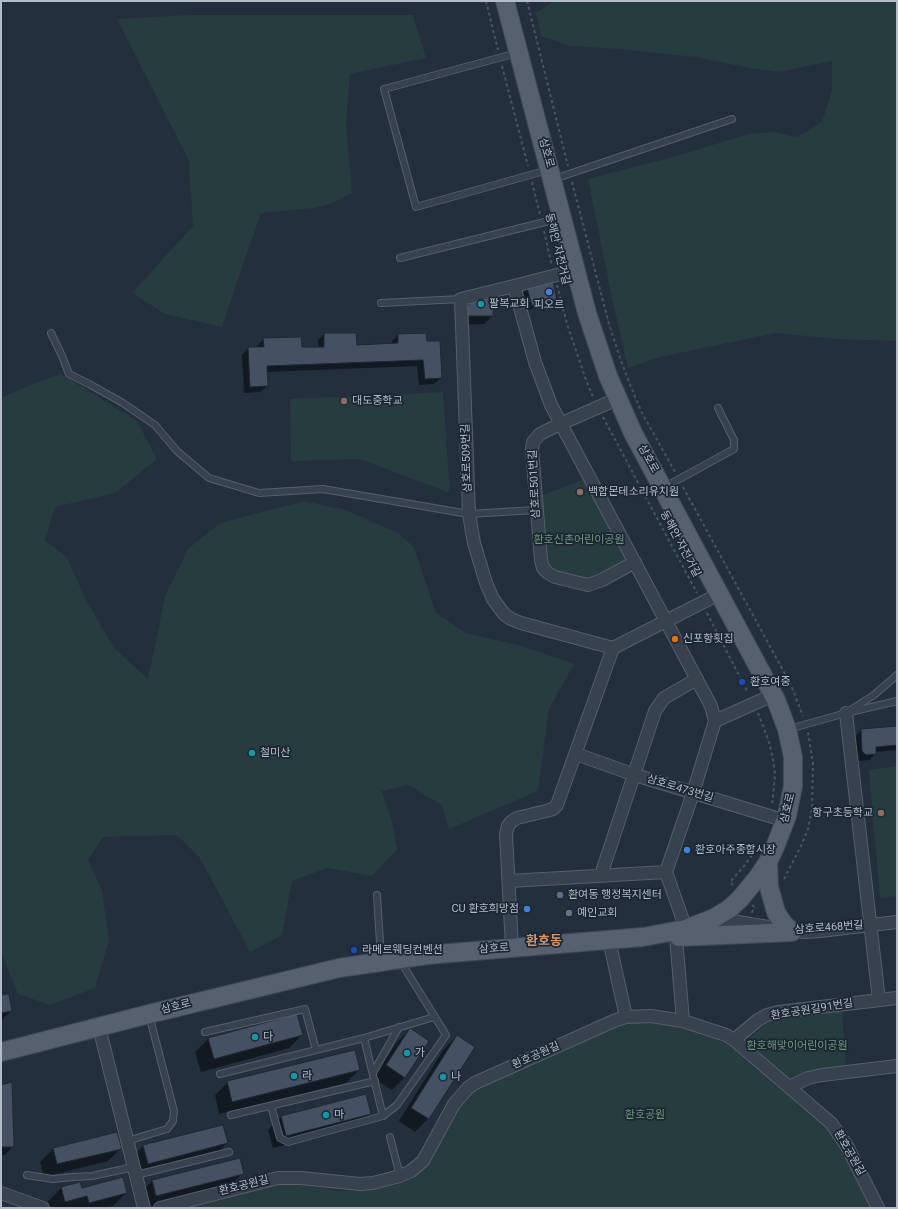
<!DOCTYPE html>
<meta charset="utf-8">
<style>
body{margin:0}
#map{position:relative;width:898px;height:1209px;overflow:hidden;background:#242f3e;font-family:Roboto,sans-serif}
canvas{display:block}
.frame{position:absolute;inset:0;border:2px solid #b4bcc9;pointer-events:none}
</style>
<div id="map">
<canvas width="898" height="1209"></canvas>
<div class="frame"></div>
</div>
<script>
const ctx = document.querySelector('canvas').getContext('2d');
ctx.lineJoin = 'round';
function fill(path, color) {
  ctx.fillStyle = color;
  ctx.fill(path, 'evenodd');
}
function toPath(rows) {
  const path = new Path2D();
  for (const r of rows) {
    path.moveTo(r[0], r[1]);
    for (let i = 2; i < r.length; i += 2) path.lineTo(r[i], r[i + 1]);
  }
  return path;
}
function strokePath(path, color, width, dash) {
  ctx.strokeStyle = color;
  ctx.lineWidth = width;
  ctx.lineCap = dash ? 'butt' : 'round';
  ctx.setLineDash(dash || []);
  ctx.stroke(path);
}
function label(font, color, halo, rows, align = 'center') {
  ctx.font = font + ' Roboto,"Noto Sans KR",sans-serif';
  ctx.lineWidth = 3.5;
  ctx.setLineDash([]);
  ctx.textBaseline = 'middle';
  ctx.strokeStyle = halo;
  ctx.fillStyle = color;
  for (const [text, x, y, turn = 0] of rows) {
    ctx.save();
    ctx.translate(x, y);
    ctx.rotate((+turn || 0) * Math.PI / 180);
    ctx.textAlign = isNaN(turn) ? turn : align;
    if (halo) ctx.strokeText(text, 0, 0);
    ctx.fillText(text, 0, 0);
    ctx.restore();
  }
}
const green = toPath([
 [554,1,897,1,897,341,836,339,776,333,660,357,628,368,613,302,588,179,676,156,749,134,775,132,797,137,822,122,832,90,832,61,779,72,750,68,695,57,620,49,570,46,541,36,536,13],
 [189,15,413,15,426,58,350,74,346,124,352,193,331,204,313,208,261,213,242,267,222,327,165,314,132,293,193,226,189,161,117,19],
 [61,374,137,421,157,459,115,493,55,507,45,541,67,557,84,596,114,648,148,679,165,596,188,549,220,523,304,501,346,510,398,533,414,547,436,613,466,633,522,646,574,664,549,709,538,791,449,829,442,805,408,785,382,791,392,822,397,850,372,876,327,868,292,881,282,935,250,952,200,858,177,835,103,837,88,860,102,890,109,940,95,988,50,1005,18,994,1,951,1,398,37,382],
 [443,392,450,493,360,459,291,461,290,399],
 [585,479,627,559,595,578,584,578,556,570,549,565,546,558,542,495],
 [897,766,897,896,880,898,869,770],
 [842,1010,846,1067,789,1080,746,1041,766,1024,775,1019],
 [642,1021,663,1023,714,1038,736,1049,824,1125,840,1144,871,1208,180,1208,265,1187,283,1184,300,1184,341,1191,366,1190,400,1184,414,1177,427,1166,457,1109,476,1088,622,1024]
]);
const shadow = toPath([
 [552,282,556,299,552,304,528,310,523,293,527,289],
 [464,310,492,316,484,324,459,325],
 [324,334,356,346,392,344,392,341,398,335,426,342,441,378,434,384,419,385,417,366,266,372,267,386,260,392,244,393,242,355,248,348,258,348,257,346,264,339,301,348,318,348,318,340],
 [897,727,897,750,875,752,875,754,869,760,859,761,856,757,855,737,861,730],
 [1,996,11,1011,1,1021],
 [410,1029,405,1077,392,1090,373,1078,397,1042],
 [302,1035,289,1048,201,1072,195,1052,208,1039],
 [457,1036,474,1047,428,1119,415,1132,399,1121,444,1049],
 [359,1070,346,1083,219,1114,215,1095,228,1082],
 [1,1086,13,1146,5,1155,1,1155],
 [366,1096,370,1114,357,1127,273,1148,268,1130,281,1117],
 [227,1143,214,1156,135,1176,130,1159,143,1146],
 [121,1148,108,1161,44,1177,40,1162,53,1149],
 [239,1159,242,1174,229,1187,144,1208,139,1194,152,1181],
 [80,1183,81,1189,126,1193,113,1206,104,1208,50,1208,48,1201,61,1188]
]);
const building = toPath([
 [553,281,557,300,532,306,527,288,553,281],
 [493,295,493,316,467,316,467,307,472,300,493,295],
 [324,333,356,333,357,345,398,343,398,334,426,333,427,341,440,341,442,378,425,379,423,360,267,366,268,386,250,387,248,347,264,347,263,338,301,337,302,347,324,347,324,333],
 [897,726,897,745,876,747,876,754,866,755,862,751,861,729,897,726],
 [9,994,12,1011,1,1013,1,995,9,994],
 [297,1014,303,1035,214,1059,208,1038,297,1014],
 [410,1028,429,1041,405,1078,386,1065,410,1028],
 [457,1035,475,1047,429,1119,411,1108,457,1035],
 [355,1050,360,1070,232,1102,227,1081,355,1050],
 [12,1082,14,1147,1,1147,1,1085,12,1082],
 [366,1094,371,1114,286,1136,281,1116,366,1094],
 [223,1125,228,1143,148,1164,143,1145,223,1125],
 [117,1132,122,1149,57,1164,53,1148,117,1132],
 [240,1158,244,1174,156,1196,152,1180,240,1158],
 [123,1177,127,1193,89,1203,87,1196,65,1202,61,1187,80,1182,82,1188,123,1177]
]);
const path = toPath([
 [486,1,498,50],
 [527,1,568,166],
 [502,66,528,166],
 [532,182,540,215],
 [572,182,609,324,620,358,631,387,641,411,675,472],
 [544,231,552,266],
 [557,285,567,324,586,380,593,397],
 [603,417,697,593],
 [683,487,791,685,803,716],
 [707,613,748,693],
 [758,713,769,742,773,759,775,775,772,806],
 [784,879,801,846,808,829,812,809,813,764,808,732],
 [733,885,730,882,745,865,758,847],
 [752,913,754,907,752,905]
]);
const service = toPath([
 [517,53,384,89,416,207,548,170],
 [554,179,732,119],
 [400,258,561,218],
 [381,303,461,299],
 [51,333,62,356,69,374,89,384,123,403,155,425,177,451,209,478,259,493,323,489,469,514,536,510],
 [663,488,734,449,734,440,718,408],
 [852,709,874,695,897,675],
 [789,729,846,713,897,701],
 [377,895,381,959],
 [205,1032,305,1009,316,1050],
 [364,1038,383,1116],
 [373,1073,399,1027],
 [220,1074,364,1038,434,1017],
 [271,1106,280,1138,288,1142,383,1116,397,1105,446,1035,401,962],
 [231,1115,375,1081],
 [390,1137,400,1176],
 [127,1141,167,1129,173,1121,174,1111,149,1015],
 [27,1175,53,1179,73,1177,92,1176,134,1167],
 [136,1175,229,1152]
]);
const minor = toPath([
 [576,270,514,286,461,299,469,514,474,543,486,583,493,599,504,614,511,619,521,623,613,648],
 [617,399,560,424,540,434,533,442,532,449,541,560,543,568,548,573,555,577,588,585,602,580,635,562],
 [846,713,879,1000],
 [715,721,773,695],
 [576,754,635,775,786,821],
 [666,872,686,929],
 [601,875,655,711,664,698,697,679],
 [509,881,666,872,693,793,715,721,711,706,551,405,535,362,514,286],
 [714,918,768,927],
 [786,931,806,932,820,931,897,922],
 [676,937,683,1021],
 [609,940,626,1017],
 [512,948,506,834,508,826,511,822,517,818,546,811,553,809,557,805,613,648,719,594],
 [99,1027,144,1208],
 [734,1040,758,1020,767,1015,778,1012,897,998],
 [789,1087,808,1078,822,1075,897,1066],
 [1,1193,43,1208],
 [160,1208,278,1178,301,1178,360,1184,373,1183,400,1176,411,1171,423,1161,454,1104,468,1088,475,1083,616,1020,626,1017,651,1016,683,1021,726,1035,734,1040,831,1123,847,1146,878,1208]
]);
const primary = toPath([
 [768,862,769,887,776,912,782,922,792,932],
 [679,937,792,932],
 [1,1052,149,1014,339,968,427,955,643,937,686,929,714,918,729,909,740,899,758,877,768,862,775,847,787,816,793,786,793,757,787,729,776,700,633,433,608,376,587,313,505,1]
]);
const markers = [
 [549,292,4,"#3f7fe0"],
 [481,304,4,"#0f9aa8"],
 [344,401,4,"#8d6e63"],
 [580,492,4,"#8d6e63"],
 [675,639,4,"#e8710a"],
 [742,682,4,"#1a4fb4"],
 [252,753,4,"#0f9aa8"],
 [881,813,4,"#8d6e63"],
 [687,850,4,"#3f7fe0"],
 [560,895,4,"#5c6f8a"],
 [527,909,4,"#3f7fe0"],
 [569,913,4,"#6b7280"],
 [354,950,4,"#1a4fb4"],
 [255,1037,4,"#0f9aa8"],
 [407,1053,4,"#0f9aa8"],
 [294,1076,4,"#0f9aa8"],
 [443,1077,4,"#0f9aa8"],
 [326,1115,4,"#0f9aa8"]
];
const streetNames = [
 ["삼호로",546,153,75],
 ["동해안 자전거길",557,249,76],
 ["삼호로509번길",467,458,-92],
 ["삼호로",648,459,61],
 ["삼호로501번길",535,484,-93],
 ["동해안 자전거길",680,544,62],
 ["삼호로473번길",680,789,17],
 ["삼호로",788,808,-76],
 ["삼호로468번길",829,928,-4],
 ["삼호로",494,949,-4],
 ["삼호로",176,1007,-14],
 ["환호공원길91번길",812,1010,-9],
 ["환호공원길",536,1056,-24],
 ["환호공원길",849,1153,60],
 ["환호공원길",244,1186,-14]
];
const poiNames = [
 ["팔복교회",489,304],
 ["피오르",549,305,"center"],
 ["대도중학교",352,401],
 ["백합몬테소리유치원",588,492],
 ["신포항횟집",683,639],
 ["환호여중",750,682],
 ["철미산",260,753],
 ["항구초등학교",873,813,"right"],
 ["환호아주종합시장",695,850],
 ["환여동 행정복지센터",568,895],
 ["CU 환호희망점",519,909,"right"],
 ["예인교회",577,913],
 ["라메르웨딩컨벤션",362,950],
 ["다",263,1037],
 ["가",415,1053],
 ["라",302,1076],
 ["나",451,1077],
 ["마",334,1115]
];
const parkNames = [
 ["환호신촌어린이공원",579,540],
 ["환호해맞이어린이공원",797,1046],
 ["환호공원",645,1115]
];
const quarterNames = [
 ["환호동",544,942]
];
fill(green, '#263c3f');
fill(shadow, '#0007');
fill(building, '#455162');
strokePath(building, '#1f2835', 1);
strokePath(service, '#565f6c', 8);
strokePath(minor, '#565f6c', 14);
strokePath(primary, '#414a57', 20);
strokePath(path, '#44595c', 2, [3, 3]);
strokePath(service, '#38414e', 6);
strokePath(minor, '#38414e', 12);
strokePath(primary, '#56606e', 18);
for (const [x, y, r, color] of markers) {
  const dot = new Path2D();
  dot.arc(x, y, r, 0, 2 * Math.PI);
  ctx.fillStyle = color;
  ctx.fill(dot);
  strokePath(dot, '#1d2633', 1.5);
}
label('11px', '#b4bcc9', '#1d2633', streetNames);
label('11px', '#b4bcc9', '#1d2633', poiNames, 'left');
label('11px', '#6b9a76', '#1d2633', parkNames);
label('bold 13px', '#d59563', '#1d2633', quarterNames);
</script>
